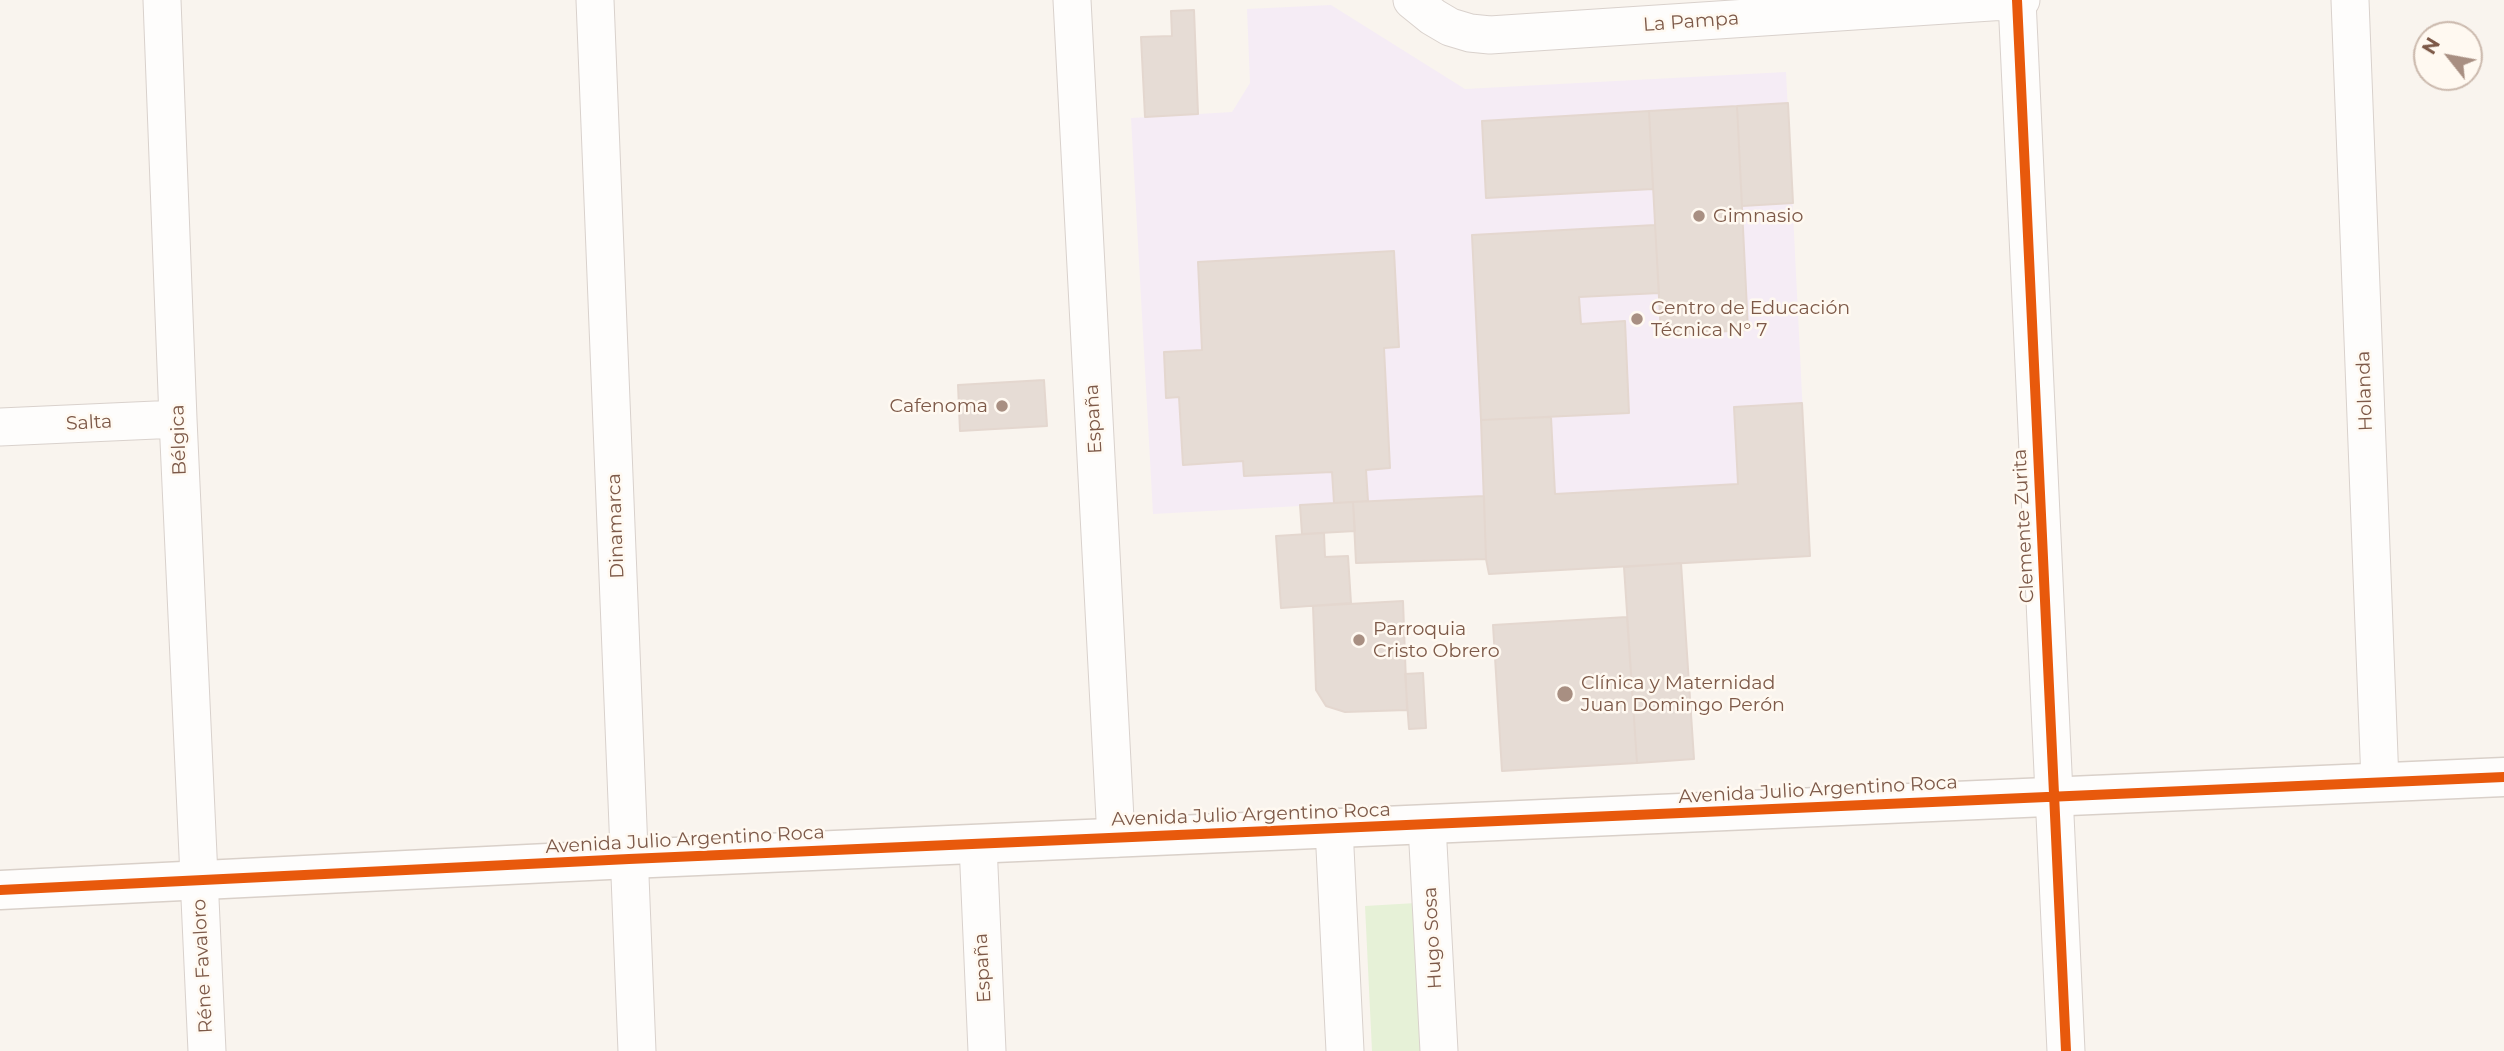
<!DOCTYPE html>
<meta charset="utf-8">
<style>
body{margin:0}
#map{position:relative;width:2504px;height:1051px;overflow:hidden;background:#f9f4ee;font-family:Montserrat,sans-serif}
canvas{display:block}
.north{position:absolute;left:2413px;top:21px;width:70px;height:70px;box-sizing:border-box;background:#fff9f1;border:2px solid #cbb9ad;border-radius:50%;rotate:301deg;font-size:19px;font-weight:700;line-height:28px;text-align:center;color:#7d5948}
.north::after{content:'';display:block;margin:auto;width:24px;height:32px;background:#a88f82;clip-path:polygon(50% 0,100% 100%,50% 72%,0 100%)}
</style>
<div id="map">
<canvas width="2504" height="1051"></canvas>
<div class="north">N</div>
</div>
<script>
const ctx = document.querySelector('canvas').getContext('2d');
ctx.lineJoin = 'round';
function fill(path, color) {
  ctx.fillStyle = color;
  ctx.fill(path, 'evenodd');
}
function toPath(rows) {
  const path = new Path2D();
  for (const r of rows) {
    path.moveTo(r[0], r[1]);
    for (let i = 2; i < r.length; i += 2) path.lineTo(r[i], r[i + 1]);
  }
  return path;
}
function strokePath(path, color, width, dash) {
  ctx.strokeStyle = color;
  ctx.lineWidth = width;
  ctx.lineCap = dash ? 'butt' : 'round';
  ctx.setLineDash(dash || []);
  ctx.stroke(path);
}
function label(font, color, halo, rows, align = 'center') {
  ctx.font = font + ' Montserrat,sans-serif';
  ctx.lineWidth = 5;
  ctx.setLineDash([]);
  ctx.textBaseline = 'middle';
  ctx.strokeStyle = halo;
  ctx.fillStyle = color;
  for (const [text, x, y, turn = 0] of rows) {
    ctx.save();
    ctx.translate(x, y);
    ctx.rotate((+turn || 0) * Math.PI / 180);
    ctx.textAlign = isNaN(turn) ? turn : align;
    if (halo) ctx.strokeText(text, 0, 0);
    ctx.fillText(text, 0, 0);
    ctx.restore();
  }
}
const education = toPath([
 [1331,5,1465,89,1786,72,1810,556,1489,574,1484,496,1153,514,1131,118,1232,112,1250,83,1247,9]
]);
const green = toPath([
 [1416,903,1424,1051,1372,1051,1365,906]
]);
const building = toPath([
 [1194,10,1198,114,1145,117,1141,37,1172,36,1171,11,1194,10],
 [1788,103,1793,203,1742,206,1737,106,1788,103],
 [1737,106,1748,330,1661,335,1649,111,1737,106],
 [1649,111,1653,189,1486,198,1482,121,1649,111],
 [1655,225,1659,293,1579,297,1581,324,1625,321,1629,413,1481,420,1472,235,1655,225],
 [1394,251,1399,347,1384,348,1390,468,1366,470,1368,501,1334,503,1332,472,1244,476,1243,461,1183,465,1179,397,1166,398,1164,352,1202,350,1198,262,1394,251],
 [1044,380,1047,426,960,431,958,385,1044,380],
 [1802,403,1810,556,1489,574,1486,559,1481,420,1551,417,1555,494,1738,484,1734,407,1802,403],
 [1484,496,1486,559,1356,563,1353,502,1484,496],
 [1353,502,1355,531,1302,534,1300,505,1353,502],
 [1324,533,1325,557,1348,556,1351,603,1281,608,1276,536,1324,533],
 [1681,563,1694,759,1637,763,1624,567,1681,563],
 [1403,601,1407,710,1345,712,1326,706,1316,690,1313,606,1403,601],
 [1627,617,1637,763,1502,771,1493,625,1627,617],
 [1423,673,1426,728,1409,729,1405,674,1423,673]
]);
const street = toPath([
 [162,0,178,419,207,1051],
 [595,0,637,1051],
 [1072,0,1116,838],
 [1412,0,1433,17,1450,27,1470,33,1490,35,2021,0],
 [2017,0,2066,1051],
 [2350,0,2380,782],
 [0,427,178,419],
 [1427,825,1439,1051],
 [1334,828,1345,1051],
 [978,844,987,1051]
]);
const secondary = toPath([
 [0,890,629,859,2504,777]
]);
const cycleway = toPath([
 [2017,0,2066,1051],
 [0,890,629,859,2504,777]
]);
const markers = [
 [1699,216,7,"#a88f82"],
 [1637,319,7,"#a88f82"],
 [1002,406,7,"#a88f82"],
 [1359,640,7,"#a88f82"],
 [1565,694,9,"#a88f82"]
];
const streetNames = [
 ["La Pampa",1691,22,-4],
 ["Holanda",2365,391,-92],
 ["España",1094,419,-93],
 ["Salta",89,423,-3],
 ["Bélgica",179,440,-92],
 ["Dinamarca",616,526,-92],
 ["Clemente Zurita",2024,526,-93],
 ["Avenida Julio Argentino Roca",1818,790,-3],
 ["Avenida Julio Argentino Roca",1251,815,-2],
 ["Avenida Julio Argentino Roca",685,840,-3],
 ["Hugo Sosa",1433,938,-93],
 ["Réne Favaloro",203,966,-93],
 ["España",983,968,-93]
];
const poiNames = [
 ["Gimnasio",1713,216],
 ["Centro de Educación",1651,308],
 ["Técnica N° 7",1651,330],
 ["Cafenoma",988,406,"right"],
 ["Parroquia",1373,629],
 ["Cristo Obrero",1373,651],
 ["Clínica y Maternidad",1581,683],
 ["Juan Domingo Perón",1581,705]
];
fill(education, '#f5ecf5');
fill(green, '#e6f1d7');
fill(building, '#e6dcd5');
strokePath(building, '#e4d7cf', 2);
strokePath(street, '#d9d1cc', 39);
strokePath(secondary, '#d9d0c9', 41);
strokePath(street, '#fefdfc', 37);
strokePath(secondary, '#fefdfc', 38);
strokePath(cycleway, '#e8590c', 10);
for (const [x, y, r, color] of markers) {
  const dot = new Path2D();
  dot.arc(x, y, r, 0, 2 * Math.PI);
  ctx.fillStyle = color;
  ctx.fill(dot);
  strokePath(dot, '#fff9f1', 2.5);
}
label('19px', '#7d5948', '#fff9f1', streetNames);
label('19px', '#7d5948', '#fff9f1', poiNames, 'left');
</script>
